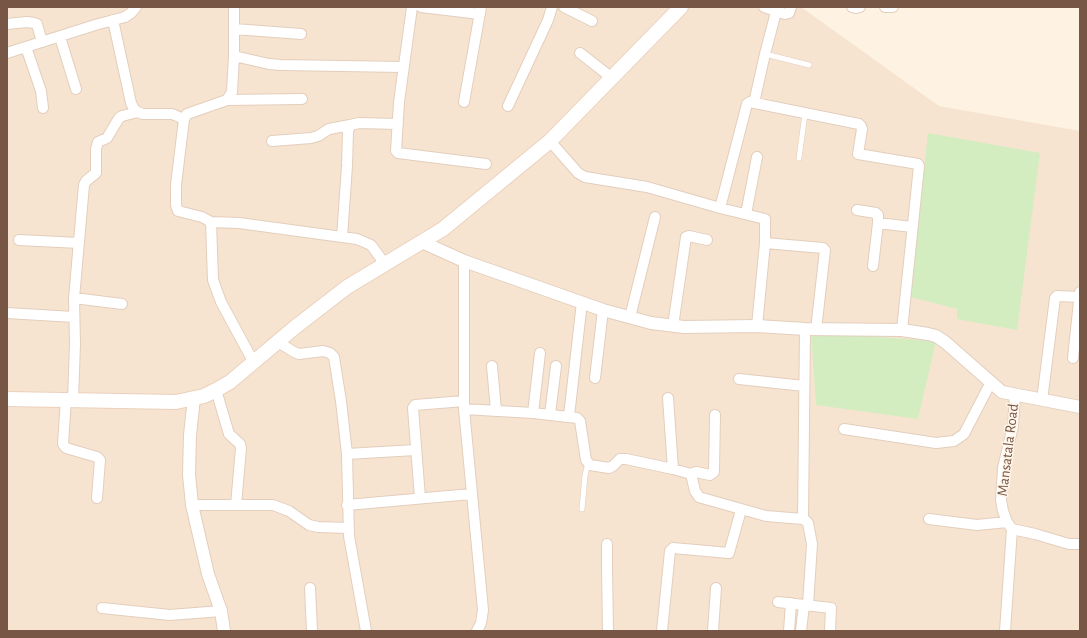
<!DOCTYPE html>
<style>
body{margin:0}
#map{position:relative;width:1087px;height:638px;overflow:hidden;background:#fef2e2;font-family:"Alegreya Sans",sans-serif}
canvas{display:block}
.frame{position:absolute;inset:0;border:8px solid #785646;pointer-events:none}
</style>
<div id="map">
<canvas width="1087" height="638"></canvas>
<div class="frame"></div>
</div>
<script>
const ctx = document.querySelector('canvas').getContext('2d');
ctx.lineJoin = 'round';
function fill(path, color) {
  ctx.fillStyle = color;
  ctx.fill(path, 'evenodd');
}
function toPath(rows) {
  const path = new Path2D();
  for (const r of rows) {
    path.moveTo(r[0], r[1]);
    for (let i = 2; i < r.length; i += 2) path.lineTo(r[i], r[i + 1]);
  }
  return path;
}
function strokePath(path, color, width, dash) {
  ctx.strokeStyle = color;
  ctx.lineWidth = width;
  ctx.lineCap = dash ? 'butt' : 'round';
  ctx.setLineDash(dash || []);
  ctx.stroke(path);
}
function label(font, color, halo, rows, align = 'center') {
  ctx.font = font + ' "Alegreya Sans",sans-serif';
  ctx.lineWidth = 3;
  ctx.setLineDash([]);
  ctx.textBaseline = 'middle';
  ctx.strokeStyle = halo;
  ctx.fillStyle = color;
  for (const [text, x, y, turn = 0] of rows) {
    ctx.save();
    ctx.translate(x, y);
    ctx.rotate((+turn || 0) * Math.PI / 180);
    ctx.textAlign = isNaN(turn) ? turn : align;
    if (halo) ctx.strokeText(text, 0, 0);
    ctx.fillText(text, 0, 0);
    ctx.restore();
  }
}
const residential = toPath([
 [7,7,801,7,939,106,1080,131,1080,631,7,631]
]);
const green = toPath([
 [928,133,1040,153,1017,330,957,319,957,309,910,297],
 [811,332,936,341,918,419,816,405]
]);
const service = toPath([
 [765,54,809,65],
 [799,158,805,114],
 [582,509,585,475,588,463]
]);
const minor = toPath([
 [234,7,234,56,232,92,227,100,187,114,184,119,176,185,176,205,178,211,202,217,211,222,213,280,221,302,254,363],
 [412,7,399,102,396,151,398,153,486,164],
 [421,7,480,14],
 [564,7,592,21],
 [764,7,785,14,789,13,791,7],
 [852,7,856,8,860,7],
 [885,7,893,7],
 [113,20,131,103,134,109,138,112,143,114,172,114,184,119],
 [7,24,27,22,34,23,37,24,42,42],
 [234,29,301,34],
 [60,37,76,89],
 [26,47,41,91,43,108],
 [7,53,95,25,125,17,131,13,136,7],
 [580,53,612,78],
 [234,56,269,64,281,65,403,67],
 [227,100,302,99],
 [464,102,481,7],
 [754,103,765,54,776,12],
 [508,106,548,20,552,7],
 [272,141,311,138,318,136,329,129,350,125],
 [550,141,578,173,585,177,647,187,720,208,765,219,765,243,757,326],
 [720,208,747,104,750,102,859,124,861,126,862,129,858,154,918,164,919,166,902,330],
 [857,210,876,213,878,215,878,223,873,266],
 [746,214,757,157],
 [211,222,239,223,357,239,371,245,385,264],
 [878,223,912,227],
 [342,237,347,166,348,132,350,125,359,123,398,124],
 [19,240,79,243],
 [765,243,823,248,825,250,816,330],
 [464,261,464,409,483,610,481,623,477,631],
 [74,298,122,304],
 [7,313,74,317],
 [630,317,655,217],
 [673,326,686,237,689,236,707,240],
 [278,342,294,352,299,354,323,351,330,353,334,357,341,401,347,454,349,536,366,631],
 [1073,358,1080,292],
 [492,366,496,410],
 [595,378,603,310],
 [739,379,804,386],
 [216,390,229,434,240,444,241,448,236,505],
 [1015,395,1013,426,1003,468,1001,500,1003,511,1007,522,1012,529,1035,534,1069,544,1080,544],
 [668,398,673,469],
 [66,399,63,444,66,448,97,457,100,460,97,498],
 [73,399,75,344,74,298,84,185,86,181,96,173,96,149,98,142,107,138,119,118,122,116,138,112],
 [1042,400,1055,298,1057,296,1080,297],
 [464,409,533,413,577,418,580,421,586,460,590,465,609,468,613,466,620,459,626,459,673,469,691,474,695,491,699,497,702,498,766,516,803,519,806,521,808,523,812,544,808,605],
 [533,413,540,353],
 [550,414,556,366],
 [569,416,582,302],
 [844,429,936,443,954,441,964,434,991,382],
 [347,454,415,450],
 [691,474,696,472,710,475,714,472,715,415],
 [420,498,413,408,415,405,464,401],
 [192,505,273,505,289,511,309,525,318,527,349,528],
 [347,505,471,494],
 [803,519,805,329],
 [929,519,977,525,1007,522],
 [607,544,607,567,608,631],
 [310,588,312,631],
 [778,602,831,608,830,631],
 [102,608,170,615,221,611],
 [662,631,670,551,673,548,729,553,741,510],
 [713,631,716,588],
 [789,631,791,603],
 [801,631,804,605],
 [1005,631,1012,529]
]);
const tertiary = toPath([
 [422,242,464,261,603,310,651,323,684,327,757,326,805,329,902,330,928,334,936,336,945,342,1002,392,1080,407],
 [194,398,190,435,189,475,192,505,208,574,221,611,224,631]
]);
const secondary = toPath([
 [7,399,176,402,204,396,216,390,230,382,294,328,347,287,443,229,550,141,681,7]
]);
const streetNames = [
 ["Mansatala Road",1008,450,-83]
];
fill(residential, '#f6e4d0');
fill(green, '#d3edc0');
strokePath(service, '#e3cebd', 6);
strokePath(minor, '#e3cebd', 12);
strokePath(tertiary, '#e3cebd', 14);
strokePath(secondary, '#ebd1bd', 16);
strokePath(service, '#fff', 5);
strokePath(minor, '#fff', 10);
strokePath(tertiary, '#fff', 12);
strokePath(secondary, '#fff', 14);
label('15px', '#785646', '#fff6ea', streetNames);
</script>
